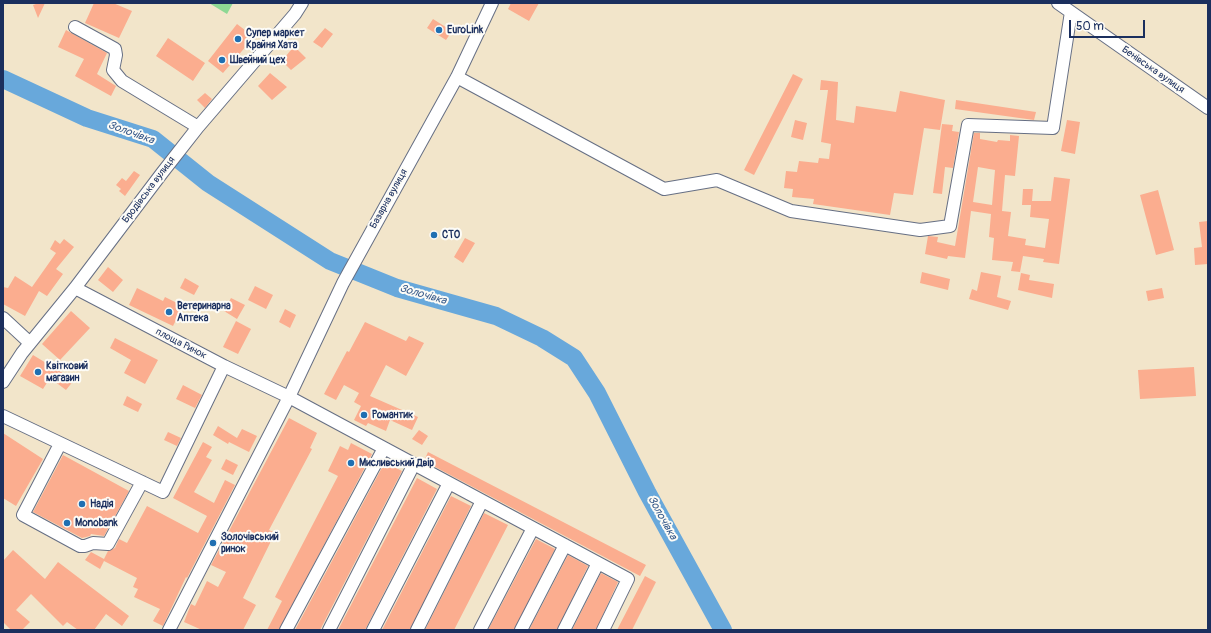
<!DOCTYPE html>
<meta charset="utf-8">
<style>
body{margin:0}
#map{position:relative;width:1211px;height:633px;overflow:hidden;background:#f2e5ca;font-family:Pangolin,sans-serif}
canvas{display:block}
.frame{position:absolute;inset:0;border:4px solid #1b2f5e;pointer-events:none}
.scale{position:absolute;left:1069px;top:20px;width:76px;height:18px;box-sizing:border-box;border:2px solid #1b2f5e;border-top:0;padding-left:5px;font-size:12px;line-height:14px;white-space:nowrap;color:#1b2f5e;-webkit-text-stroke:3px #fdfcf7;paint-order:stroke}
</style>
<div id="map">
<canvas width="1211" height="633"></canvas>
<div class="frame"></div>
<div class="scale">50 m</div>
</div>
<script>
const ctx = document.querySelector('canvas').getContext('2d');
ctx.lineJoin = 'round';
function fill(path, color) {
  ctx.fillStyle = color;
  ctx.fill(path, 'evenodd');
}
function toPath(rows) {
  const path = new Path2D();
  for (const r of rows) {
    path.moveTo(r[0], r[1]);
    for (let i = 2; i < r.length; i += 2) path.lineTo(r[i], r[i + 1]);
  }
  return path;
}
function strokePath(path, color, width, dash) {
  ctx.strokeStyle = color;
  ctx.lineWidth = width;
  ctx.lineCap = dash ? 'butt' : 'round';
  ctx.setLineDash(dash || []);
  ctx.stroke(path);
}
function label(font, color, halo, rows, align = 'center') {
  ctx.font = font + ' Pangolin,sans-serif';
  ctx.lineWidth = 4;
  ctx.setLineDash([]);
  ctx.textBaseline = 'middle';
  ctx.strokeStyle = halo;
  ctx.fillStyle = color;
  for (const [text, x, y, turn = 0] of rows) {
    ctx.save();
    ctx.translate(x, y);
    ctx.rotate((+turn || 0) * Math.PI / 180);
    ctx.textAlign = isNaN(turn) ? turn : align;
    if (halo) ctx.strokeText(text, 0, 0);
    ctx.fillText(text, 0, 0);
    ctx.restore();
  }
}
const green = toPath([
 [209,3,233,3,227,14]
]);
const river = toPath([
 [3,79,87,118,153,139,208,183,330,261,397,288,496,316,542,338,574,358,597,393,647,492,723,630]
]);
const building = toPath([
 [39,3,45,3,38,18,33,5],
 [94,3,113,3,132,11,119,38,85,23],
 [511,3,539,3,529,21,508,9],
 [433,19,452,31,446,40,427,28],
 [237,24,254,37,223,73,208,61],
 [325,28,333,34,322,48,313,42],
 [66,30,107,53,97,74,116,86,111,96,75,76,84,59,58,47],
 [168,38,205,63,193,81,156,56],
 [294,46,306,58,291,70,282,61],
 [270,73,287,87,272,100,258,86],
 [793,74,803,79,754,175,744,170],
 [821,80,838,82,836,120,854,123,856,106,896,112,900,91,945,100,940,130,924,128,913,195,894,193,890,215,813,204,814,199,792,197,793,189,784,188,786,171,797,172,799,161,818,163,819,158,829,159,831,144,821,142,828,90,820,90],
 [205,93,212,99,205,108,197,100],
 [956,100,1036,112,1034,120,955,109],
 [795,120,807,123,803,140,791,137],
 [1067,120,1080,122,1075,154,1061,151],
 [942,124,953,125,952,131,959,132,953,168,945,167,942,194,933,193],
 [974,133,980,133,980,139,997,142,998,140,1010,141,1010,135,1019,136,1015,176,1005,175,1002,211,1011,212,1008,236,1026,239,1025,245,1045,248,1049,219,1030,217,1031,205,1022,205,1023,189,1033,189,1032,201,1051,201,1054,177,1070,179,1059,264,1043,262,1044,259,1023,256,1020,272,1011,271,1013,262,992,260,994,238,989,237,991,214,971,211,965,258,948,256,947,259,925,254,928,236,938,237,937,242,955,246],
 [978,167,995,170,992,205,973,202],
 [134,171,140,175,125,196,119,191,121,189,116,185,122,178,126,181],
 [1158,190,1174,250,1156,255,1140,195],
 [1208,221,1208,264,1195,265,1194,248,1202,247,1199,222],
 [465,238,475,243,463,263,454,257],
 [64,239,74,247,56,269,63,274,47,296,39,291,25,316,3,304,3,287,8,288,15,276,32,287,56,253,50,249,55,240,60,244],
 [108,267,123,280,113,292,98,280],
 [922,272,950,279,948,290,920,283],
 [981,272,1001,276,997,297,1011,301,1008,310,969,299,972,289,977,291],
 [1021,273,1030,275,1029,280,1054,284,1052,298,1018,290],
 [185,278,199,286,194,295,180,288],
 [255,286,273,295,266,309,248,300],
 [137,288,163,301,165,297,183,306,173,326,129,305],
 [1162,288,1164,298,1148,301,1146,291],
 [231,298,245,305,237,319,224,311],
 [285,309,296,315,290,328,279,322],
 [71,311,90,328,60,360,42,344],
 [236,321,251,329,238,354,223,347],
 [365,322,406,341,409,336,424,343,406,376,386,365,370,396,418,417,412,430,390,420,386,431,368,423,366,426,354,420,361,406,354,402,359,393,344,385,336,400,324,394,347,351,349,352],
 [115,338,158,360,145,384,124,373,131,360,110,348],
 [33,355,74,380,66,390,50,378,43,389,20,376],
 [1194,367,1196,396,1140,399,1138,370],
 [183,385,202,395,195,408,176,399],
 [127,396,142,404,138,412,123,405],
 [289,418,317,433,310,448,312,449,269,530,275,533,243,598,256,605,243,630,202,630,184,622,191,604,195,606,207,581,218,587,226,572,211,565],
 [218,426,237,438,242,429,257,436,249,452,229,442,228,444,213,435],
 [419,430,428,436,422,445,412,439],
 [168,432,181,438,177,446,164,440],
 [3,433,43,459,16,506,3,498],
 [203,442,212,447,206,457,212,460,194,492,214,503,225,480,235,485,187,578,186,577,163,626,153,621,160,609,134,597,138,589,133,587,137,578,104,561,100,569,85,560,91,552,104,559,108,551,115,548,119,539,127,543,147,506,198,533,207,516,173,498],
 [351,443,372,454,279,630,267,630,282,601,275,597,338,476,328,471,340,446,348,450],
 [428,452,646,565,640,576,424,461],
 [63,455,129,491,104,536,91,534,90,536,82,538,33,512],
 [226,459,238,465,233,475,221,469],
 [385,462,402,471,320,630,295,630],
 [417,478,437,489,365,630,338,630],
 [451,496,471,506,410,630,382,630],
 [484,513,508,525,454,630,425,630],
 [536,539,555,549,514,630,488,630],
 [13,550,45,579,58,562,129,616,122,626,106,614,94,630,78,630,67,622,63,626,31,594,16,610,30,622,22,630,11,630,3,622,3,561],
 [568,555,588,566,557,630,529,630],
 [601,573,618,582,596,630,572,630],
 [645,576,656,582,632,630,617,630]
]);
const minor = toPath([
 [1058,3,1208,108],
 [75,27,115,49,116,55,113,70,122,81,198,127],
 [457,77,664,189,717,180,791,211,920,230,950,226,968,125,1053,128,1071,12],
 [75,288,224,366,289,397,628,579,603,630],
 [3,318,30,343],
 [3,382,22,353,75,288,162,173,198,127,295,14,302,3],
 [3,416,163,492,224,366],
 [60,444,23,515,80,546,85,546,93,543,108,544,142,482],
 [169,630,289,397,343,283,457,77,492,3],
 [286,630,384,448],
 [329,630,414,464],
 [373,630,449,483],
 [417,630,482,501],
 [480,630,533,528],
 [521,630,565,545],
 [564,630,598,563]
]);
const markers = [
 [439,30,4,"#1f6fb2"],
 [238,39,4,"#1f6fb2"],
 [222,60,4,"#1f6fb2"],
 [434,235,4,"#1f6fb2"],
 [169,312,4,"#1f6fb2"],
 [38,372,4,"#1f6fb2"],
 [364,415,4,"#1f6fb2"],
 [351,463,4,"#1f6fb2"],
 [82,504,4,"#1f6fb2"],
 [67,523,4,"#1f6fb2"],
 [213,543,4,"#1f6fb2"]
];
const poiNames = [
 ["EuroLink",447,30],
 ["Супер маркет",246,33],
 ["Крайня Хата",246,45],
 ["Швейний цех",230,60],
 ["СТО",442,235],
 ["Ветеринарна",177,306],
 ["Аптека",177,318],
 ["Квітковий",46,366],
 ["магазин",46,378],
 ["Романтик",372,415],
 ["Мисливський Двір",359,463],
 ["Надія",90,504],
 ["Monobank",75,523],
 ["Золочівський",221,537],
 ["ринок",221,549]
];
const streetNames = [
 ["Бенівська вулиця",1153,70,35],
 ["Бродівська вулиця",149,190,-53],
 ["Базарна вулиця",389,199,-61],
 ["площа Ринок",181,344,27]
];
const waterNames = [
 ["Золочівка",131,133,20],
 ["Золочівка",423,295,16],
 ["Золочівка",662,518,61]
];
fill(green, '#8ed894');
strokePath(river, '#68a8db', 18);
fill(building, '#fbad8f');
strokePath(minor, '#666f84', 14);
strokePath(minor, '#fff', 12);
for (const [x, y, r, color] of markers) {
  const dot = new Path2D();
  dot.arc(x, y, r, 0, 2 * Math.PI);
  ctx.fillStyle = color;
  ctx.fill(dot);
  strokePath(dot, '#fdfcf7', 1.5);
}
label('bold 10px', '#1b2f5e', '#fdfcf7', poiNames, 'left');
label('10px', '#1b2f5e', '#fdfcf7', streetNames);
label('italic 11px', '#36598a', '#fdfcf7', waterNames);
</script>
